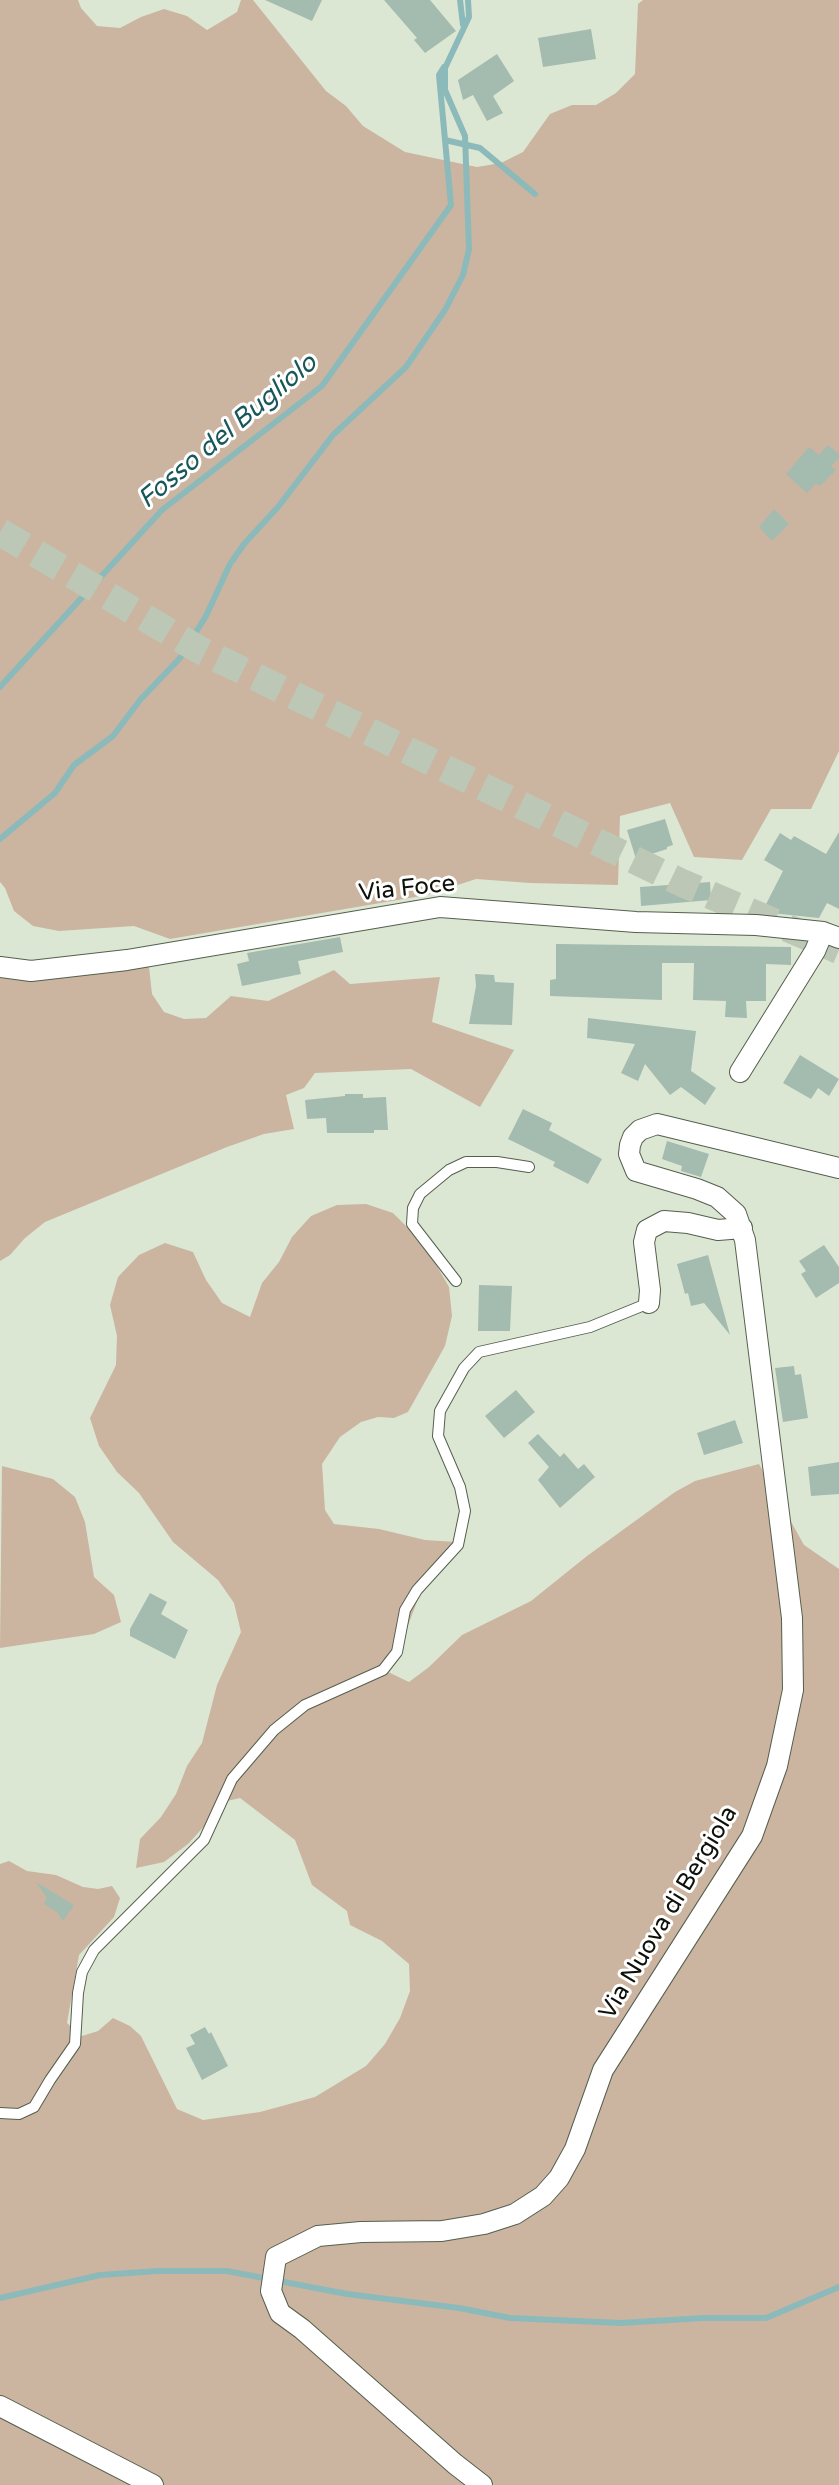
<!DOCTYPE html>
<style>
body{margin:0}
canvas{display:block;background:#dbe7d3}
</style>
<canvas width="839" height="2485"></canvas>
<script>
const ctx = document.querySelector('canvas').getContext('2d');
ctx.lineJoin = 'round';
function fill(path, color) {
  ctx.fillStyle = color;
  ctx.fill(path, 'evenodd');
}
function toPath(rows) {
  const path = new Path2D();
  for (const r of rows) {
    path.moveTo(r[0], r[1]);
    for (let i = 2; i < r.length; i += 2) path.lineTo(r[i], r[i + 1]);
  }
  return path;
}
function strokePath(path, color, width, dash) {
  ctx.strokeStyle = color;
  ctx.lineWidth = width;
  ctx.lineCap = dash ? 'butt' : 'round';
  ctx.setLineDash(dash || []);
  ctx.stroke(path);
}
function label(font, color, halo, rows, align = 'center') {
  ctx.font = font + ' "Varela Round",sans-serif';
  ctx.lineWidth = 6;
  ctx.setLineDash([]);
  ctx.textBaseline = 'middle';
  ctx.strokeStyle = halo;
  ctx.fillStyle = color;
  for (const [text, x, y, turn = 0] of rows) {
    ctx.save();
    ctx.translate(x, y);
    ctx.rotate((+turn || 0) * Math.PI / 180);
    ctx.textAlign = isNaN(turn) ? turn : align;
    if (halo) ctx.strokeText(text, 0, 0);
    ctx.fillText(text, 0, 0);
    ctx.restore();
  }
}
const green = toPath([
 [0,0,78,0,81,8,97,26,120,28,141,17,164,9,187,16,207,30,237,12,241,0,253,0,326,91,346,106,363,126,405,152,477,167,501,163,523,152,550,114,572,105,596,105,616,93,635,74,638,4,643,0,839,0,839,751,811,809,771,809,742,860,694,857,670,803,620,816,618,885,530,883,476,879,427,895,170,939,134,926,59,931,33,926,14,911,5,888,0,882],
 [149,967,152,994,164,1012,184,1019,206,1018,231,996,268,1001,334,970,350,984,440,977,432,1022,514,1050,480,1107,411,1069,315,1073,304,1088,286,1095,294,1129,264,1134,227,1147,45,1222,25,1238,10,1255,0,1261,0,977],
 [366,1204,393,1213,414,1234,434,1261,449,1287,452,1316,445,1346,408,1412,394,1418,378,1417,361,1422,340,1437,322,1464,325,1510,334,1524,379,1529,425,1540,457,1542,421,1591,401,1644,384,1670,409,1682,429,1667,462,1635,531,1601,587,1556,675,1492,695,1481,759,1464,804,1545,839,1569,839,2485,0,2485,0,1864,9,1861,27,1871,56,1875,83,1887,98,1889,112,1886,120,1898,114,1917,79,1955,67,2023,82,2036,98,2031,113,2018,130,2026,141,2036,177,2109,203,2120,260,2112,315,2097,366,2066,385,2044,400,2018,410,1991,409,1964,382,1941,350,1925,347,1911,312,1885,295,1840,240,1798,227,1801,188,1844,164,1862,136,1868,140,1839,161,1817,176,1794,187,1766,202,1743,217,1685,241,1632,234,1603,218,1580,173,1542,139,1493,117,1472,99,1446,90,1418,116,1365,117,1336,110,1305,118,1277,139,1255,165,1243,193,1252,206,1280,222,1303,250,1317,262,1283,279,1262,292,1237,311,1216,337,1205],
 [2,1466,53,1479,75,1497,85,1522,94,1577,114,1595,121,1622,94,1634,0,1648]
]);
const stream = toPath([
 [460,0,463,25],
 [445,140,480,148,535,194],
 [0,687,162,510,322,386,451,205,439,75,444,67],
 [0,839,55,793,74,765,113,736,140,700,180,658,206,616,230,564,244,544,278,507,333,435,406,367,445,310,463,275,469,249,465,136,445,90,445,68,469,17,468,0],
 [0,2298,100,2275,158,2271,227,2271,347,2294,459,2308,510,2318,621,2323,704,2318,766,2318,839,2287]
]);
const building = toPath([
 [265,0,322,0,312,21],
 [384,0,430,0,456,31,425,53,414,40,417,38],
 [591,29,596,59,543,67,538,38],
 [497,54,514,81,493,96,503,113,487,121,473,95,463,100,458,80],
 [828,445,839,454,839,458,831,466,836,470,820,486,816,483,807,493,786,474,809,447,819,455],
 [774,509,789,524,772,541,759,527],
 [665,819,673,845,667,847,667,849,636,859,627,830],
 [839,832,839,909,827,903,819,918,762,912,783,871,764,860,780,833,791,840,794,836,826,854],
 [710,882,711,900,641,906,640,887],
 [340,937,343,952,298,961,301,974,242,986,237,964,249,961,247,953],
 [556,944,791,947,791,965,766,964,766,1001,746,1001,747,1018,725,1017,726,1001,693,1000,694,963,662,963,662,1000,550,996,550,980,556,979],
 [475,974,494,975,495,982,514,983,512,1025,469,1024,476,986],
 [588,1018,696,1031,691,1071,716,1088,705,1105,681,1087,670,1095,645,1064,638,1081,621,1073,635,1044,587,1038],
 [800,1055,839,1079,829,1096,818,1088,811,1099,783,1083],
 [345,1094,363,1094,363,1098,386,1097,388,1130,374,1130,374,1133,327,1133,326,1118,307,1119,305,1100,345,1096],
 [523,1109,552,1123,549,1130,602,1159,588,1184,553,1166,555,1162,508,1139],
 [667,1141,709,1154,701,1177,681,1171,682,1166,662,1159],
 [824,1245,839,1267,839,1283,816,1298,801,1274,806,1271,799,1261],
 [708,1255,730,1335,704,1303,691,1306,688,1293,685,1294,677,1264],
 [479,1285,512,1286,510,1331,478,1331],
 [794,1366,795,1375,801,1374,808,1418,783,1422,775,1368],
 [516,1390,535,1412,504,1438,485,1416],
 [735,1420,743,1443,704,1455,697,1433],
 [538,1434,560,1457,564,1453,578,1469,584,1464,595,1477,560,1508,538,1480,549,1467,528,1443],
 [839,1462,839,1494,811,1496,808,1467],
 [150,1593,167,1602,161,1614,188,1630,175,1659,130,1636,130,1629],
 [36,1882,74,1905,63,1921,57,1912,44,1904,47,1898],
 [205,2027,209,2034,211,2032,228,2066,202,2080,186,2048,195,2044,190,2035]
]);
const secondaryTunnel = toPath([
 [0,532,198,649,682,883,839,950]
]);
const service = toPath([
 [456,1281,412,1224,413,1208,420,1194,449,1170,466,1162,497,1162,529,1167],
 [0,2113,19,2114,34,2107,50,2080,75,2044,78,1993,82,1972,94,1950,204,1840,232,1779,274,1730,305,1705,383,1670,397,1652,405,1610,417,1590,458,1545,465,1511,460,1487,438,1436,440,1411,464,1368,479,1352,590,1327,649,1303]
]);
const minor = toPath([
 [0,967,31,971,127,960,440,907,636,922,756,925,823,932,839,938],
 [740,1072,815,951,823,932],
 [649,1303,650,1290,644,1242,647,1230,664,1221,688,1223,718,1230,742,1228],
 [0,2406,153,2485],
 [482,2485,455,2464,302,2329,280,2313,271,2291,276,2257,318,2236,361,2232,442,2231,484,2224,515,2214,543,2196,559,2178,575,2149,603,2070,752,1836,777,1766,793,1690,792,1618,745,1240,736,1214,717,1197,697,1189,636,1171,629,1154,630,1145,633,1137,640,1130,657,1124,839,1168]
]);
const streetNames = [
 ["Via Foce",407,889,-6],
 ["Via Nuova di Bergiola",669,1913,-59]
];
const waterNames = [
 ["Fosso del Bugliolo",228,432,-40]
];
fill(green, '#cbb5a0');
strokePath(stream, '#8cbaba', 6);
fill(building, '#a4bbb0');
strokePath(secondaryTunnel, '#bcc7b5', 28, [28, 14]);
strokePath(service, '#555f4e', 12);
strokePath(minor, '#555f4e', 22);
strokePath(service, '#fff', 10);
strokePath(minor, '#fff', 20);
label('24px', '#0d110a', '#fff', streetNames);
label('italic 26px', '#185859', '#fff', waterNames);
</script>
